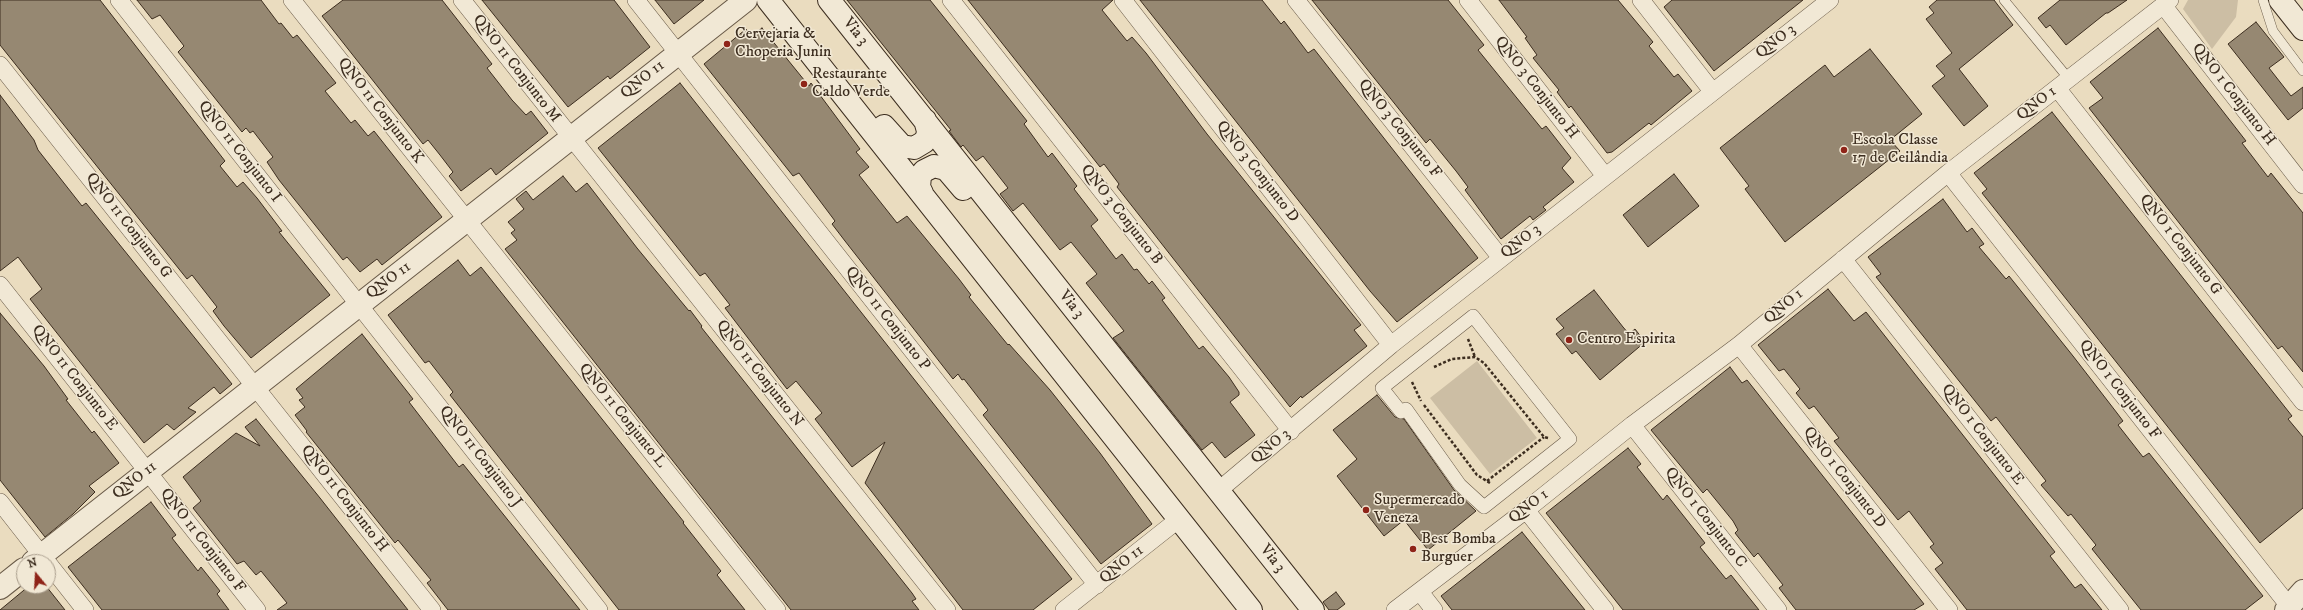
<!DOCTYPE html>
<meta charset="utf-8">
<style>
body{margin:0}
#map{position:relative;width:2303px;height:610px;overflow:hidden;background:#eadcbf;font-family:"IM FELL DW Pica",serif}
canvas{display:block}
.north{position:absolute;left:16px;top:554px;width:40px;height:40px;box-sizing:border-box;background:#f1e8d5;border:1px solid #a99d8c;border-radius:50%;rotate:342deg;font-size:11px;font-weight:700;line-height:16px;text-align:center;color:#3c2d1f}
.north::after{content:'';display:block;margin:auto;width:14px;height:18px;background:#8f2418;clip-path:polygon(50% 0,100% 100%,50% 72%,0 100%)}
</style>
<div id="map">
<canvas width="2303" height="610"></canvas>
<div class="north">N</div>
</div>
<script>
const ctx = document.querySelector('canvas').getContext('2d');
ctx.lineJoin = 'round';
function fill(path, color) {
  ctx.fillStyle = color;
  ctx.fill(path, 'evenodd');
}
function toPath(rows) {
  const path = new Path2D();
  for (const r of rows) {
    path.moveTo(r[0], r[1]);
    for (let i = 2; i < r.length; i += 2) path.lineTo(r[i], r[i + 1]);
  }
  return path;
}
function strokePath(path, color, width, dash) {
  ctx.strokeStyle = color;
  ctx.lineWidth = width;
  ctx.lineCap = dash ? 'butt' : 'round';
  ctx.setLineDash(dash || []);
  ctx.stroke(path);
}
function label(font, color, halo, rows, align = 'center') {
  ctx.font = font + ' "IM FELL DW Pica",serif';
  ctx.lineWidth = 3;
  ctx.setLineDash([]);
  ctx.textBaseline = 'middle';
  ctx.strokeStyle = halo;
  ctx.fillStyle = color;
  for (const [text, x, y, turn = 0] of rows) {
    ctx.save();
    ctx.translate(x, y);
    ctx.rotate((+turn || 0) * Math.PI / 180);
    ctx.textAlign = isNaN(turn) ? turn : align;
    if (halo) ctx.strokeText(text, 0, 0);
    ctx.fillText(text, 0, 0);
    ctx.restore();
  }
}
const green = toPath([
 [2188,0,2238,0,2236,17,2212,49,2183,9],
 [1477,361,1537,438,1490,474,1430,398]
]);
const building = toPath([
 [0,0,100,0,225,161,220,166,237,187,243,182,257,198,282,231,279,232,330,295,251,358,224,326,213,311,217,307,192,275,187,279,0,45,0,0],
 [137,0,261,0,279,24,281,23,293,38,297,35,336,83,325,91,351,123,355,120,368,136,374,131,442,217,382,265,377,259,360,272,347,257,343,260,279,180,267,162,273,157,253,131,250,133,246,128,242,132,178,52,184,46,160,15,152,19,137,0],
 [343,0,442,0,492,64,487,68,512,100,526,115,531,111,548,133,496,175,491,168,461,191,449,176,453,172,440,155,428,140,423,144,322,16,343,0],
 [482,0,614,0,650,47,610,79,608,76,568,107,482,0],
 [655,0,704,0,674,24,655,0],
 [847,0,930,0,1027,121,1024,124,1048,157,1052,153,1077,186,1074,189,1098,220,1091,226,1116,259,1122,254,1134,270,1137,269,1149,284,1152,281,1165,298,1162,300,1199,349,1203,346,1229,377,1239,392,1239,395,1230,402,1255,435,1225,458,1212,442,1202,450,1113,338,1124,331,1086,283,1097,274,1071,242,1060,250,1023,203,1013,211,1000,194,1008,188,983,156,976,161,963,145,961,147,949,131,951,130,847,0],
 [968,0,1113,0,1102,10,1127,41,1132,37,1146,53,1207,134,1348,309,1361,325,1354,330,1367,346,1302,398,1301,396,1290,407,1117,187,1119,184,1104,164,1100,167,968,0],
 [1140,0,1262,0,1281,24,1284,21,1308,53,1314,49,1478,258,1397,322,1370,291,1140,0],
 [1312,0,1448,0,1484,45,1478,50,1542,129,1546,126,1571,158,1562,168,1574,182,1543,207,1546,210,1533,220,1530,216,1501,239,1465,190,1468,187,1456,171,1430,139,1426,143,1312,0],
 [1499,0,1618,0,1653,42,1649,46,1674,77,1678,74,1692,91,1651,125,1649,123,1612,152,1607,153,1571,106,1569,108,1557,92,1559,90,1533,58,1537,55,1525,38,1527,37,1499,0],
 [1672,0,1803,0,1714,71,1664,7,1672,0],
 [1937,0,1994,0,2013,25,1959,69,1988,106,1964,126,1932,86,1945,76,1936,66,1952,53,1926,19,1934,13,1929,7,1937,0],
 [2060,0,2127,0,2108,13,2106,13,2066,45,2050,25,2046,28,2038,18,2060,0],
 [2256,22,2284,57,2269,68,2291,96,2303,87,2303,108,2288,120,2228,44,2256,22],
 [762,28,809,86,811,83,860,149,856,152,869,167,859,175,897,223,907,216,959,279,971,295,969,297,1008,345,1009,344,1050,390,1100,453,1152,524,1101,564,983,415,988,410,964,379,962,380,958,374,953,379,845,241,832,224,835,221,799,173,793,176,704,64,746,29,752,36,762,28],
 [2158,28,2246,141,2242,143,2268,177,2271,173,2303,213,2303,372,2282,346,2278,349,2089,108,2103,98,2090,82,2158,28],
 [1870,49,1922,114,1890,140,1900,151,1785,242,1745,189,1749,186,1720,148,1825,65,1834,77,1870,49],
 [680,83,1072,579,1033,610,963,610,865,483,885,442,852,467,815,419,822,413,796,381,787,389,725,308,730,305,705,273,700,276,598,148,680,83],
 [0,95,34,140,38,150,82,206,86,203,232,384,220,394,214,387,188,408,196,412,174,430,167,424,144,443,30,299,42,289,18,257,0,271,0,95],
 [2052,112,2292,416,2288,419,2303,437,2303,508,2260,543,1982,193,1987,189,1974,173,2052,112],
 [1674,174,1699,206,1648,247,1623,215,1674,174],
 [563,176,576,192,587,183,637,248,689,311,690,310,702,326,701,327,912,593,916,599,912,601,919,610,791,610,505,249,517,240,511,233,515,230,508,222,524,209,516,199,526,191,533,200,563,176],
 [1943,199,1967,232,1972,228,1984,244,1979,247,2006,279,2009,276,2073,356,2117,413,2123,421,2118,425,2143,457,2149,453,2263,596,2245,610,2141,610,2092,549,2096,545,2071,514,2068,516,2041,485,2046,481,1996,417,1991,421,1876,277,1881,274,1868,257,1943,199],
 [458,260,470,276,481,267,684,522,683,523,721,571,717,575,745,610,619,610,450,395,453,392,429,361,425,363,388,315,458,260],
 [1828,289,1854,321,1866,312,2055,552,2050,556,2075,588,2081,584,2102,610,1967,610,1935,569,1943,563,1930,547,1934,544,1909,511,1898,520,1834,441,1839,438,1814,406,1809,409,1796,393,1800,389,1784,369,1779,371,1758,345,1828,289],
 [1594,290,1623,327,1629,334,1635,329,1645,342,1600,380,1576,351,1572,354,1556,334,1564,328,1556,319,1594,290],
 [0,313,44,366,68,399,66,400,92,433,94,431,119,463,89,486,95,492,73,514,45,537,0,480,0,313],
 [362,334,413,399,409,402,459,467,463,464,580,610,448,610,427,583,431,580,398,540,395,543,306,432,307,431,295,415,305,407,299,400,303,398,296,389,362,334],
 [1730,367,1742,383,1747,380,1924,604,1914,610,1796,610,1779,588,1783,585,1758,553,1754,557,1735,533,1738,530,1733,521,1707,489,1703,493,1651,430,1730,367],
 [1377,395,1395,417,1404,419,1454,490,1476,511,1428,550,1404,520,1384,536,1337,476,1357,459,1333,430,1377,395],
 [256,419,320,498,408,610,277,610,287,603,261,571,256,575,244,561,237,564,193,508,201,501,183,477,236,433,260,446,245,427,256,419],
 [1628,448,1641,464,1637,467,1663,500,1667,495,1705,543,1700,547,1726,579,1731,575,1759,610,1623,610,1546,513,1628,448],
 [151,502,176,535,172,538,198,571,201,567,220,591,217,594,229,610,102,610,68,567,151,502],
 [1522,532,1585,610,1452,610,1441,596,1522,532],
 [29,586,46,586,65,610,0,610,29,586],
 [1336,592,1345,604,1337,610,1329,610,1323,602,1336,592]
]);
const path = toPath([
 [1468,339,1475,357],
 [1434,367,1452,359,1475,357,1484,363,1544,437,1548,438],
 [1412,382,1421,401],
 [1424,405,1477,475,1490,483],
 [1487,481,1544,437]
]);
const service = toPath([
 [2004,0,2069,79],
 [2263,0,2273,31,2303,71]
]);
const pedestrian = toPath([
 [1473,316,1570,439,1484,507,1460,485,1406,409,1401,412,1382,388,1473,316]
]);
const minor = toPath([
 [119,0,599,610],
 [292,0,777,610],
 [462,0,947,610],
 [636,0,1097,585],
 [951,0,1291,431],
 [1123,0,1391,345],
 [1296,0,1501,258],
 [1468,0,1605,176],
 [1641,0,1712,91],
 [2163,5,2303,185],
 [0,65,432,610],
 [2057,88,2303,402],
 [1948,173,2289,606],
 [1843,259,2120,610],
 [0,285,257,610],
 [1739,345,1949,610],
 [1632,425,1778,610],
 [1218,491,1391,345,1830,0],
 [0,502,47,562],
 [1526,510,1605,610],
 [48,563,85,610],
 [1420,592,1434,610],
 [1064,610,1179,519],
 [1395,610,1526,510,1632,425,1739,345,1948,173,2170,0]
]);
const tertiary = toPath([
 [33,562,746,0],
 [0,588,24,569],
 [2286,610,2303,591]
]);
const secondary = toPath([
 [768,0,1251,610],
 [829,0,1313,610],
 [2280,0,2303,29],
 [884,126,902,146,914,148,924,142,927,137,928,131,925,120],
 [922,193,919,187,920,176,924,171,934,166,946,169,963,189]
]);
const markers = [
 [727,44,4,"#8f2418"],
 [804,84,4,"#8f2418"],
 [1844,150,4,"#8f2418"],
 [1569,340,4,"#8f2418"],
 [1366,510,4,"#8f2418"],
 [1413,549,4,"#8f2418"]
];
const streetNames = [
 ["Via 3",855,32,51],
 ["QNO 3",1776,42,-38],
 ["QNO 11 Conjunto M",516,69,52],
 ["QNO 11",643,80,-39],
 ["QNO 3 Conjunto H",1536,88,52],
 ["QNO 1 Conjunto H",2233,95,52],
 ["QNO 1",2037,104,-38],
 ["QNO 11 Conjunto K",380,111,52],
 ["QNO 3 Conjunto F",1399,129,51],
 ["QNO 11 Conjunto I",239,152,52],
 ["QNO 3 Conjunto D",1257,172,52],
 ["QNO 3 Conjunto B",1121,215,52],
 ["QNO 11 Conjunto G",128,226,52],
 ["QNO 3",1521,242,-38],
 ["QNO 1 Conjunto G",2180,245,52],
 ["QNO 11",389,281,-37],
 ["Via 3",1071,305,52],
 ["QNO 1",1784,307,-40],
 ["QNO 11 Conjunto P",887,319,52],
 ["QNO 11 Conjunto N",759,374,52],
 ["QNO 11 Conjunto E",74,378,52],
 ["QNO 1 Conjunto F",2119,390,52],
 ["QNO 11 Conjunto L",622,416,51],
 ["QNO 1 Conjunto E",1982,435,52],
 ["QNO 3",1271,447,-40],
 ["QNO 11 Conjunto J",480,457,52],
 ["QNO 1 Conjunto D",1844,478,52],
 ["QNO 11",135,481,-38],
 ["QNO 11 Conjunto H",344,499,52],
 ["QNO 1",1529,507,-38],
 ["QNO 1 Conjunto C",1705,518,52],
 ["QNO 11 Conjunto F",202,541,52],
 ["Via 3",1272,559,52],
 ["QNO 11",1122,565,-39]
];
const poiNames = [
 ["Cervejaria &",735,35],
 ["Choperia Junin",735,53],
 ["Restaurante",812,75],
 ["Caldo Verde",812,93],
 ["Escola Classe",1852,141],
 ["17 de Ceilândia",1852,159],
 ["Centro Espirita",1577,340],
 ["Supermercado",1374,501],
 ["Veneza",1374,519],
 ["Best Bomba",1421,540],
 ["Burguer",1421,558]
];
fill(green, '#ccbea4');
fill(building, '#968872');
strokePath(building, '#3c2d1f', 1);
strokePath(service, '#685947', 10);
strokePath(pedestrian, '#685947', 14);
strokePath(minor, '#685947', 18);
strokePath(tertiary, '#685947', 24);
strokePath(secondary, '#3c2d1f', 24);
strokePath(path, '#3c2d1f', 2.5, [3, 2]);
strokePath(service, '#f1e8d5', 9);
strokePath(pedestrian, '#f1e8d5', 13);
strokePath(minor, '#f1e8d5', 17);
strokePath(tertiary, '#f1e8d5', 22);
strokePath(secondary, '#f1e8d5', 22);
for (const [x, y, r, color] of markers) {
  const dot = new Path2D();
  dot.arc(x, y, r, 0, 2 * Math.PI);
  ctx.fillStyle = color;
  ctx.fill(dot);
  strokePath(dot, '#f1e8d5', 1.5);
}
label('16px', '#3c2d1f', '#f1e8d5', streetNames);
label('16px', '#3c2d1f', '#f1e8d5', poiNames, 'left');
</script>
